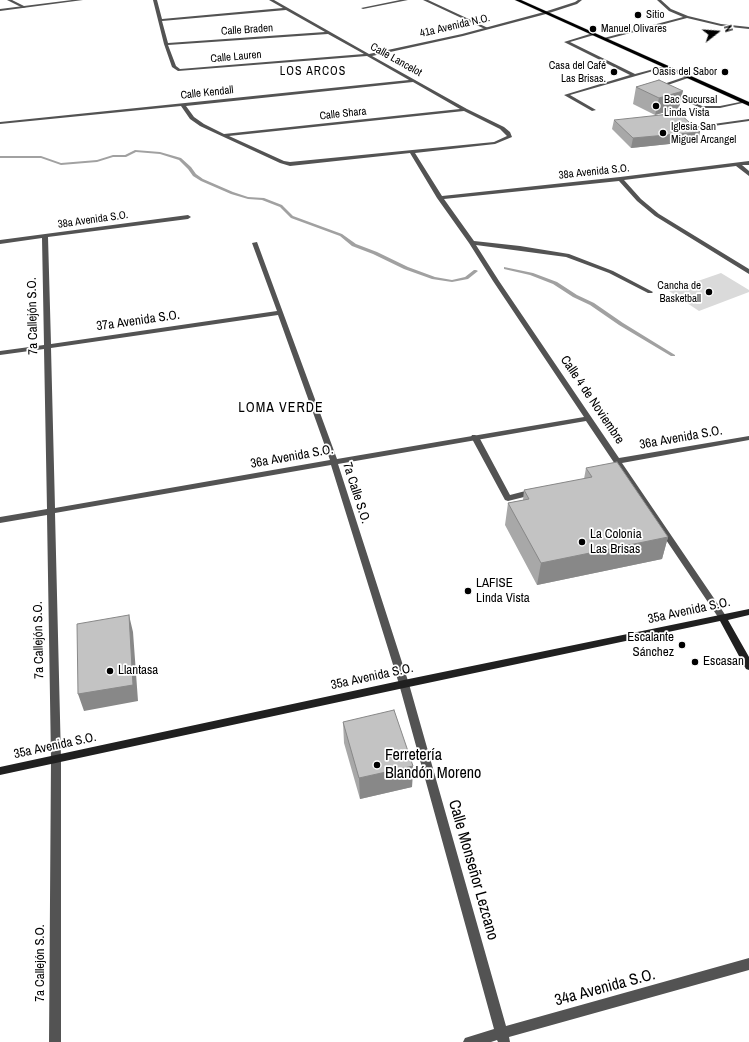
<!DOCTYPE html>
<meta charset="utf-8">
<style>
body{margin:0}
#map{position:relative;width:749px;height:1042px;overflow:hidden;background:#fff;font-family:"Archivo Narrow",sans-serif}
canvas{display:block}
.north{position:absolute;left:697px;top:12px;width:40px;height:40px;-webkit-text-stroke:3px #fff;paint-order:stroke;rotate:73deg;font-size:11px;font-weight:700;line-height:16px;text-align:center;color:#000}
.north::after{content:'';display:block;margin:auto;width:14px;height:18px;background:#000;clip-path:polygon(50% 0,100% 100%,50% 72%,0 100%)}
</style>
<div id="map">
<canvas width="749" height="1042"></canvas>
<div class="north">N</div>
</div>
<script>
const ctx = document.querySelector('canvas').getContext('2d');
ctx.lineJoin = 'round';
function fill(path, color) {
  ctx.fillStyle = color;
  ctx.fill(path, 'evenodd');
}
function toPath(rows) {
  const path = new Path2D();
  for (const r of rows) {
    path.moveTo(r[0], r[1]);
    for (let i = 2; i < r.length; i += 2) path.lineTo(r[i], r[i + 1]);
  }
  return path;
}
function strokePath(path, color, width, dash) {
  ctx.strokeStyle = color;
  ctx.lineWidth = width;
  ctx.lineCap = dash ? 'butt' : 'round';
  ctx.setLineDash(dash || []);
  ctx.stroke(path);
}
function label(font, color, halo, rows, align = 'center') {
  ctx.font = font + ' "Archivo Narrow",sans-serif';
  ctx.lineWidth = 3.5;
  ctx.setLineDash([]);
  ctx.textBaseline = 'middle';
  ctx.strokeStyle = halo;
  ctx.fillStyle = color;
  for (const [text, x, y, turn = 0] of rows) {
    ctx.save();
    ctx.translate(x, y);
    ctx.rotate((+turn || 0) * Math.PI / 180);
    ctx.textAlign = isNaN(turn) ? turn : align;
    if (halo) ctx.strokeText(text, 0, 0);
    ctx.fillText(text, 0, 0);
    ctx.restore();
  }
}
const green = toPath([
 [721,273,749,290,749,292,699,311,669,291]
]);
const stream = toPath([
 [135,150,160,152,181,158,191,167,196,174,203,179,233,192,248,197,264,198,282,205,293,216,342,234,356,244,377,252,408,267,435,277,452,280,465,277,474,270,476,270,478,271,468,279,452,282,432,279,404,269,373,254,352,246,340,236,291,218,280,207,262,200,248,199,231,194,201,181,193,176,188,169,179,160,160,154,136,152,126,157,113,157,97,162,61,165,41,158,0,158,0,156,41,156,61,163,97,160,113,155,125,155,135,150],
 [504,267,533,273,557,282,577,295,594,303,623,323,675,355,675,356,671,356,619,325,590,305,573,297,553,284,530,275,504,269,504,267]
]);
const lane = toPath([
 [7,0,12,0,26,7,23,8,7,0],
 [400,0,408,0,363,9,361,8,400,0],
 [423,0,428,0,488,28,485,29,423,0],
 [593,33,594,35,570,42,635,74,665,66,667,67,570,95,596,110,592,111,564,95,630,75,564,42,593,33],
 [687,76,691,77,659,88,655,87,687,76],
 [670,93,674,93,702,106,720,106,745,101,747,102,720,108,701,108,670,95,670,93],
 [749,119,749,121,692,129,690,128,692,127,749,119],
 [472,435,475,435,479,437,510,495,533,489,537,492,536,494,508,501,505,500,471,437,472,435]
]);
const street = toPath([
 [72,0,83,0,0,11,0,9,72,0],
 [153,0,157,0,162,19,283,8,269,0,274,0,369,54,462,34,544,12,575,2,578,0,582,0,577,4,546,14,463,36,372,56,467,109,504,127,510,132,512,137,495,144,415,153,442,196,620,177,749,161,749,165,742,165,749,171,749,176,736,166,624,180,641,199,659,214,749,269,749,274,655,216,637,201,619,181,444,199,474,241,520,246,569,254,613,271,653,292,652,293,648,293,609,273,566,257,476,245,499,281,619,458,749,436,749,440,622,463,726,616,727,618,726,620,720,620,586,421,338,464,409,684,506,1026,749,958,749,970,509,1037,510,1042,498,1042,497,1040,491,1042,463,1042,465,1038,494,1029,399,684,331,465,55,513,61,759,61,1042,49,1042,51,759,47,515,0,523,0,517,47,509,44,349,0,355,0,351,44,345,42,238,0,244,0,240,188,215,191,217,188,219,48,237,51,344,277,311,252,243,257,242,337,459,584,417,493,281,469,243,437,198,410,153,290,166,280,163,200,126,190,119,181,106,0,124,0,122,409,80,367,56,178,71,172,67,164,44,153,0],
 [286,10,325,32,168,43,162,21,286,10],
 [328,34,364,54,180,69,176,66,168,45,328,34],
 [413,82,460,109,224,134,204,124,194,117,186,106,413,82],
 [464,111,500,129,507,136,494,142,290,162,284,161,229,136,464,111],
 [278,315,330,460,55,508,51,348,278,315],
 [657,0,661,0,671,9,688,16,721,24,749,27,749,29,721,26,687,18,604,40,604,38,683,17,669,11,657,0]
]);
const secondary = toPath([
 [749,609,749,615,728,620,749,657,749,670,746,669,720,621,404,688,0,775,0,767,404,680,749,609]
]);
const primary = toPath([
 [515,0,521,0,749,102,749,106,515,0]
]);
const wall = toPath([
 [659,80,679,108,655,115,633,104,636,87],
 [614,120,698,141,631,148,612,129],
 [586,468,668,537,662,559,537,585,505,525,508,503,523,500,524,490,584,479],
 [343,722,413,766,412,787,360,799,344,743]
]);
const shadedWall = toPath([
 [683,91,679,108,655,115,659,98],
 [700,132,698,141,631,148,633,138],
 [668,537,662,559,537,585,541,563],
 [129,615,133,632,138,701,84,711,78,694],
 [413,766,412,787,360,799,359,778]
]);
const building = toPath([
 [659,80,683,91,659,98,636,87,659,80],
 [679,113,700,132,633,138,614,120,679,113],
 [617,462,668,537,541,563,508,503,529,499,524,490,592,477,586,468,617,462],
 [129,615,133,685,78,694,77,624,129,615],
 [394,710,413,766,359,778,343,722,394,710]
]);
const markers = [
 [638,15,4,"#000"],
 [593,29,4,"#000"],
 [614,72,4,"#000"],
 [725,72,4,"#000"],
 [656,106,4,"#000"],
 [663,133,4,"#000"],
 [709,292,4,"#000"],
 [582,542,4,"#000"],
 [468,591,4,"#000"],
 [682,645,4,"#000"],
 [695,662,4,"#000"],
 [110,671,4,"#000"],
 [377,765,4,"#000"]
];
const farPoinames = [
 ["Sitio",646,15],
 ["Manuel Olivares",601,29],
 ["Casa del Café",606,66,"right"],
 ["Las Brisas.",606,79,"right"],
 ["Oasis del Sabor",717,72,"right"],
 ["Bac Sucursal",664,100],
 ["Linda Vista",664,113],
 ["Iglesia San",671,127],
 ["Miguel Arcangel",671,140],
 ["Cancha de",701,286,"right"],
 ["Basketball",701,299,"right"]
];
const farStreetnames = [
 ["41a Avenida N.O.",455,26,-13],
 ["Calle Braden",247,30,-4],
 ["Calle Lauren",236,57,-5],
 ["Calle Lancelot",396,60,29],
 ["Calle Kendall",207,93,-6],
 ["Calle Shara",343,114,-6],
 ["38a Avenida S.O.",594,172,-6],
 ["38a Avenida S.O.",93,220,-8]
];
const farNeighbourhoodnames = [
 ["LOS ARCOS",313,72]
];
const streetNames = [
 ["7a Callejón S.O.",33,316,-91],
 ["37a Avenida S.O.",138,321,-8],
 ["Calle 4 de Noviembre",592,400,56],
 ["36a Avenida S.O.",681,438,-10],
 ["36a Avenida S.O.",292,457,-10],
 ["7a Calle S.O.",356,493,72],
 ["35a Avenida S.O.",689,611,-12],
 ["7a Callejón S.O.",39,640,-91],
 ["35a Avenida S.O.",372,677,-12],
 ["35a Avenida S.O.",55,746,-12],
 ["7a Callejón S.O.",41,963,-90]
];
const poiNames = [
 ["La Colonia",590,535],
 ["Las Brisas",590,550],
 ["LAFISE",476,584],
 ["Linda Vista",476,599],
 ["Escalante",674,638,"right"],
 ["Sánchez",674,653,"right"],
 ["Escasan",703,662],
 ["Llantasa",118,671]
];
const neighbourhoodNames = [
 ["LOMA VERDE",281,408]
];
const nearPoinames = [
 ["Ferretería",385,756],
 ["Blandón Moreno",385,774]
];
const nearStreetnames = [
 ["Calle Monseñor Lezcano",473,870,74],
 ["34a Avenida S.O.",605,988,-15]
];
fill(green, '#dadada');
fill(stream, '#a1a1a1');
strokePath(primary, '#dbdbdb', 1);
fill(lane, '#535353');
fill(street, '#535353');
fill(secondary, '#202020');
fill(primary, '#000');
fill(wall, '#a8a8a8');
fill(shadedWall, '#888');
fill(building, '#c3c3c3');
strokePath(building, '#888', 1);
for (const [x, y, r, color] of markers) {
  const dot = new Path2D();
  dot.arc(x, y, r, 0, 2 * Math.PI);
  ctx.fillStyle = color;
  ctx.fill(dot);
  strokePath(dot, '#fff', 1.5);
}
label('11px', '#000', '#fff', farPoinames, 'left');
label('11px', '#000', '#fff', farStreetnames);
ctx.letterSpacing = '1px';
label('12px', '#000', '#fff', farNeighbourhoodnames);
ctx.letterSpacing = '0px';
label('13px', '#000', '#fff', streetNames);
label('13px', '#000', '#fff', poiNames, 'left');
ctx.letterSpacing = '1px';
label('14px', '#000', '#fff', neighbourhoodNames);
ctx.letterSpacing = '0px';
label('16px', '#000', '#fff', nearPoinames, 'left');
label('16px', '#000', '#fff', nearStreetnames);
</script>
